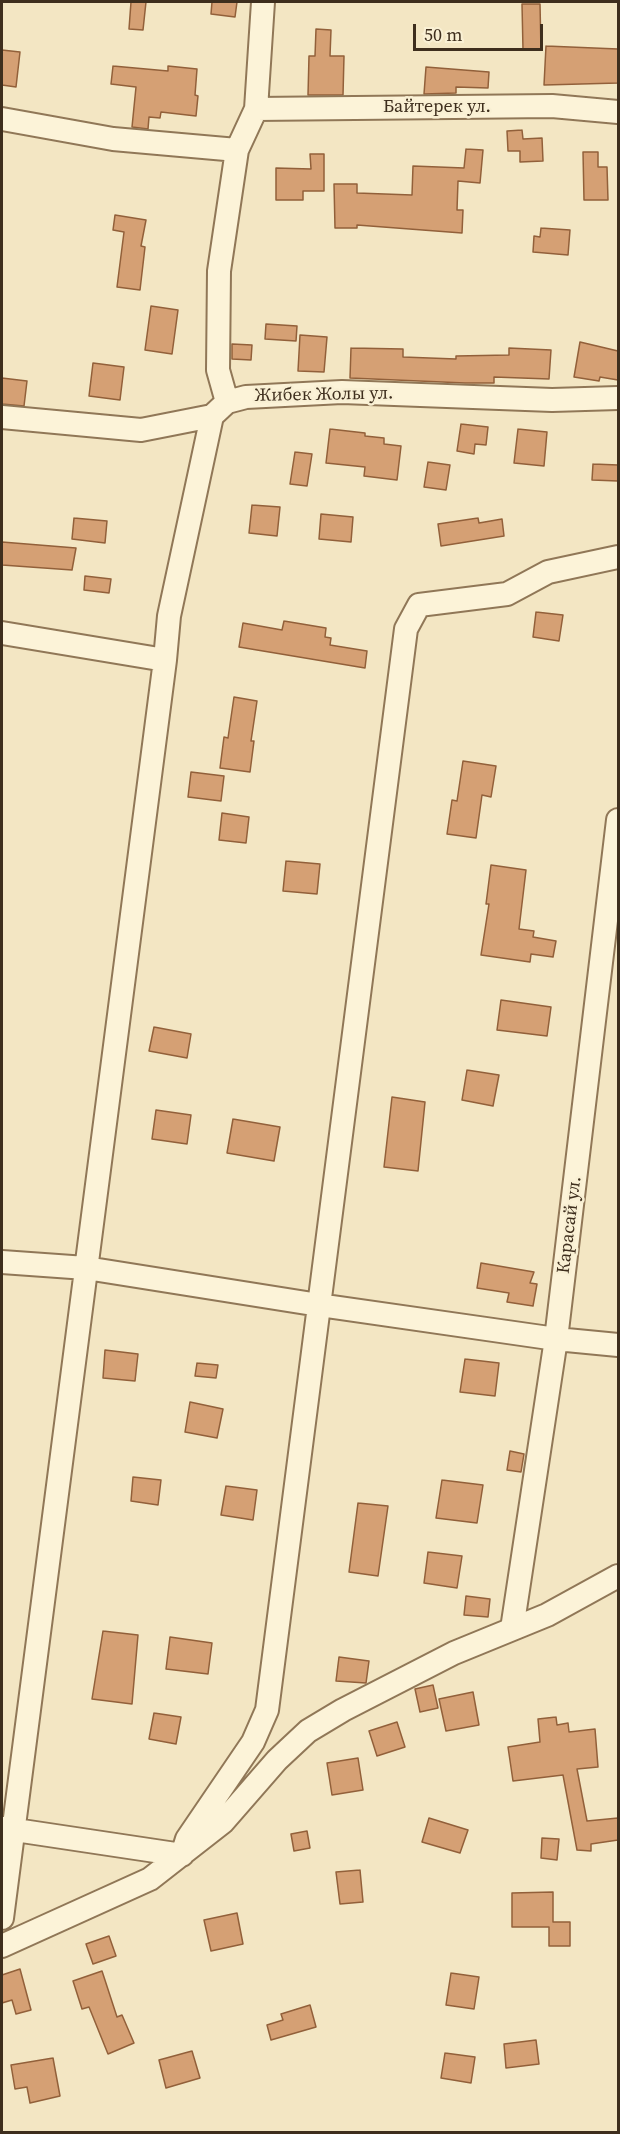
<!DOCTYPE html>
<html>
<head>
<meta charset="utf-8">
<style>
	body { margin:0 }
	#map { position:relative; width:620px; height:2134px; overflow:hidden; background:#f3e6c3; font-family:"Source Serif 4",serif }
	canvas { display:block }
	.frame { position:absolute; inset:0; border:3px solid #3e2e1d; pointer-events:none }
	.scale { position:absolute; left:413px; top:24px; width:130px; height:27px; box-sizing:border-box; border:3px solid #3e2e1d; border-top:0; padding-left:8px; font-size:18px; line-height:21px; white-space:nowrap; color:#3e2e1d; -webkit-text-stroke:4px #f9f0d4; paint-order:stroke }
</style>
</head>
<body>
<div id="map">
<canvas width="620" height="2134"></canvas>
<div class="frame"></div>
<div class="scale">50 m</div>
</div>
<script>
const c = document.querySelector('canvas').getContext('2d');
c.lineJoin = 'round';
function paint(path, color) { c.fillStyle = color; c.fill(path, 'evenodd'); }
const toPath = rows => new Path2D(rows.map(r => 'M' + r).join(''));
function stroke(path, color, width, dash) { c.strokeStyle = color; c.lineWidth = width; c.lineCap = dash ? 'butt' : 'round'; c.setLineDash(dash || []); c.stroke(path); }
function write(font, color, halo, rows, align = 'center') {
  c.font = font + ' "Source Serif 4",serif'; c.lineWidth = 5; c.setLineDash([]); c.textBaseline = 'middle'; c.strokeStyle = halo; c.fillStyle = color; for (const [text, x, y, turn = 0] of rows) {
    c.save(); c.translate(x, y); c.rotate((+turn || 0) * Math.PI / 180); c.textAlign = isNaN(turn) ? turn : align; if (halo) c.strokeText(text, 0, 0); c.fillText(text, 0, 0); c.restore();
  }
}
const building = toPath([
	[131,2,146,2,143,30,129,29,131,2],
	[212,2,237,2,235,17,211,14,212,2],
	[522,4,540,4,541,50,523,50,522,4],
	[316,29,331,30,330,56,344,56,343,95,308,95,309,56,315,56,316,29],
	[546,46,618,49,618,83,544,85,546,46],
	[2,50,20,52,16,87,2,85,2,50],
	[113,66,168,71,168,66,197,69,195,95,198,96,196,116,161,112,160,118,149,117,148,129,132,127,136,87,111,84,113,66],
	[426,67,489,72,488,88,456,87,456,93,424,94,426,67],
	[522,130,523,139,542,138,543,161,520,162,520,151,508,151,507,131,522,130],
	[466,149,483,150,480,183,458,181,457,210,463,210,462,233,357,225,357,228,335,228,334,184,357,184,357,193,412,195,413,166,464,168,466,149],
	[583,152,598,152,598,167,607,167,608,200,584,200,583,152],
	[310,154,324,154,324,191,303,191,303,200,276,200,276,168,311,169,310,154],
	[115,215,146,220,141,246,145,247,140,290,117,287,124,232,113,230,115,215],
	[541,228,570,230,568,255,533,252,534,236,540,237,541,228],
	[151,306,178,310,172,354,145,350,151,306],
	[266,324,297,326,296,341,265,339,266,324],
	[300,335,327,337,324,372,298,371,300,335],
	[580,342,618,351,618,380,600,377,599,381,574,377,580,342],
	[232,344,252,345,251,360,232,359,232,344],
	[351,348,403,349,403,357,456,359,456,356,509,355,509,348,551,350,549,379,494,377,494,383,465,383,350,378,351,348],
	[93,363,124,367,120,400,89,396,93,363],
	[2,378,27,381,24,406,2,404,2,378],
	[461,424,488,427,486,445,475,444,474,454,457,451,461,424],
	[330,429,365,433,365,436,384,438,384,444,401,446,397,480,364,476,365,467,326,463,330,429],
	[518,429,547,432,544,466,514,463,518,429],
	[295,452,312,454,307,486,290,484,295,452],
	[428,462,450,465,446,490,424,487,428,462],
	[593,464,618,465,618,481,592,480,593,464],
	[252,505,280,507,277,536,249,533,252,505],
	[321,514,353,517,351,542,319,539,321,514],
	[74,518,107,521,105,543,72,539,74,518],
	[478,518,479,523,502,519,504,536,441,546,438,524,478,518],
	[2,542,76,548,72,570,2,565,2,542],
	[85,576,111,579,109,593,84,590,85,576],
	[536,612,563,615,559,641,533,637,536,612],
	[284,621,326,628,325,637,331,638,330,645,367,651,365,668,239,647,243,623,282,630,284,621],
	[234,697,257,701,251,741,254,741,250,772,220,768,224,737,228,738,234,697],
	[463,761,496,766,491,797,482,795,476,838,447,834,452,800,457,801,463,761],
	[191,772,224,776,221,801,188,797,191,772],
	[222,813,249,817,246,843,219,840,222,813],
	[286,861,320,864,317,894,283,891,286,861],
	[491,865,526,870,519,929,534,931,533,937,556,941,553,957,531,954,530,962,481,955,489,904,486,904,491,865],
	[501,1000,551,1007,547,1036,497,1030,501,1000],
	[154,1027,191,1034,187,1058,149,1051,154,1027],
	[467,1070,499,1075,493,1106,462,1100,467,1070],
	[392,1097,425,1102,418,1171,384,1167,392,1097],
	[156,1110,191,1115,187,1144,152,1139,156,1110],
	[233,1119,280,1127,274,1161,227,1153,233,1119],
	[481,1263,534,1272,530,1283,537,1284,533,1306,507,1302,509,1293,477,1288,481,1263],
	[105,1350,138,1354,135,1381,103,1378,105,1350],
	[465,1359,499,1363,495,1396,460,1392,465,1359],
	[197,1363,218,1365,216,1378,195,1376,197,1363],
	[190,1402,223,1409,217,1438,185,1432,190,1402],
	[510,1451,524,1454,521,1472,507,1470,510,1451],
	[133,1477,161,1480,158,1505,131,1501,133,1477],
	[442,1480,483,1485,477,1523,436,1518,442,1480],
	[226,1486,257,1490,253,1520,221,1515,226,1486],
	[358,1503,388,1506,378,1576,349,1572,358,1503],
	[428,1552,462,1556,457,1588,424,1583,428,1552],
	[466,1596,490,1599,488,1617,464,1615,466,1596],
	[103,1631,138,1635,132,1704,92,1699,103,1631],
	[170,1637,212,1643,208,1674,166,1669,170,1637],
	[339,1657,369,1661,366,1683,336,1681,339,1657],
	[433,1685,438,1708,420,1712,415,1689,433,1685],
	[473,1692,479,1725,446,1731,439,1699,473,1692],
	[154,1713,181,1717,176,1744,149,1739,154,1713],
	[556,1717,557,1725,568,1723,569,1732,595,1729,598,1767,577,1769,587,1821,618,1818,618,1840,591,1844,591,1851,577,1850,563,1775,513,1781,508,1747,540,1742,538,1719,556,1717],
	[397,1722,405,1747,377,1756,369,1731,397,1722],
	[358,1758,363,1790,332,1795,327,1763,358,1758],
	[429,1818,468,1830,460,1853,422,1842,429,1818],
	[307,1831,310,1848,294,1851,291,1834,307,1831],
	[542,1838,559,1839,557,1860,541,1858,542,1838],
	[360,1870,363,1902,340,1904,336,1872,360,1870],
	[553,1892,553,1922,570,1922,570,1946,549,1946,549,1927,512,1927,512,1893,553,1892],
	[237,1913,243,1944,211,1951,204,1920,237,1913],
	[109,1936,116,1956,93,1964,86,1944,109,1936],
	[20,1969,31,2010,16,2014,12,2000,2,2003,2,1975,20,1969],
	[102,1971,117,2017,122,2015,134,2043,108,2054,89,2007,82,2009,73,1981,102,1971],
	[451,1973,479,1977,474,2009,446,2005,451,1973],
	[310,2005,316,2027,271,2040,267,2025,283,2020,281,2014,310,2005],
	[536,2040,539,2064,506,2068,504,2044,536,2040],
	[192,2051,200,2078,166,2088,159,2060,192,2051],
	[445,2053,475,2057,471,2083,441,2078,445,2053],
	[53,2058,60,2096,30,2103,27,2087,15,2089,11,2065,53,2058]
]);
paint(building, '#d5a074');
stroke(building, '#92603a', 1.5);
const minor = toPath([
	[256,109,552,106,618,112],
	[2,119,113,139,237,150],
	[227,402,218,370,219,271,237,150,256,109,263,2],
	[2,417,141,430,212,416,227,402,246,397,342,392,552,400,618,398],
	[2,633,165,660],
	[2,1262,86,1268,319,1305,556,1339,618,1345],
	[512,1629,556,1339,618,820],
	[2,1828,182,1855,187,1839,253,1742,267,1710,406,629,419,605,507,594,548,572,618,557],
	[2,1918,165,660,169,616,212,416],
	[2,1946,150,1879,223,1822,277,1760,308,1731,343,1710,454,1653,547,1615,618,1576]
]);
stroke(minor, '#907757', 26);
stroke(minor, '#fcf3d8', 22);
write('18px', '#3e2e1d', '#f9f0d4', [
	["Байтерек ул.",437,107],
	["Жибек Жолы ул.",324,395,-1],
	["Карасай ул.",570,1225,-83]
]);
</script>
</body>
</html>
